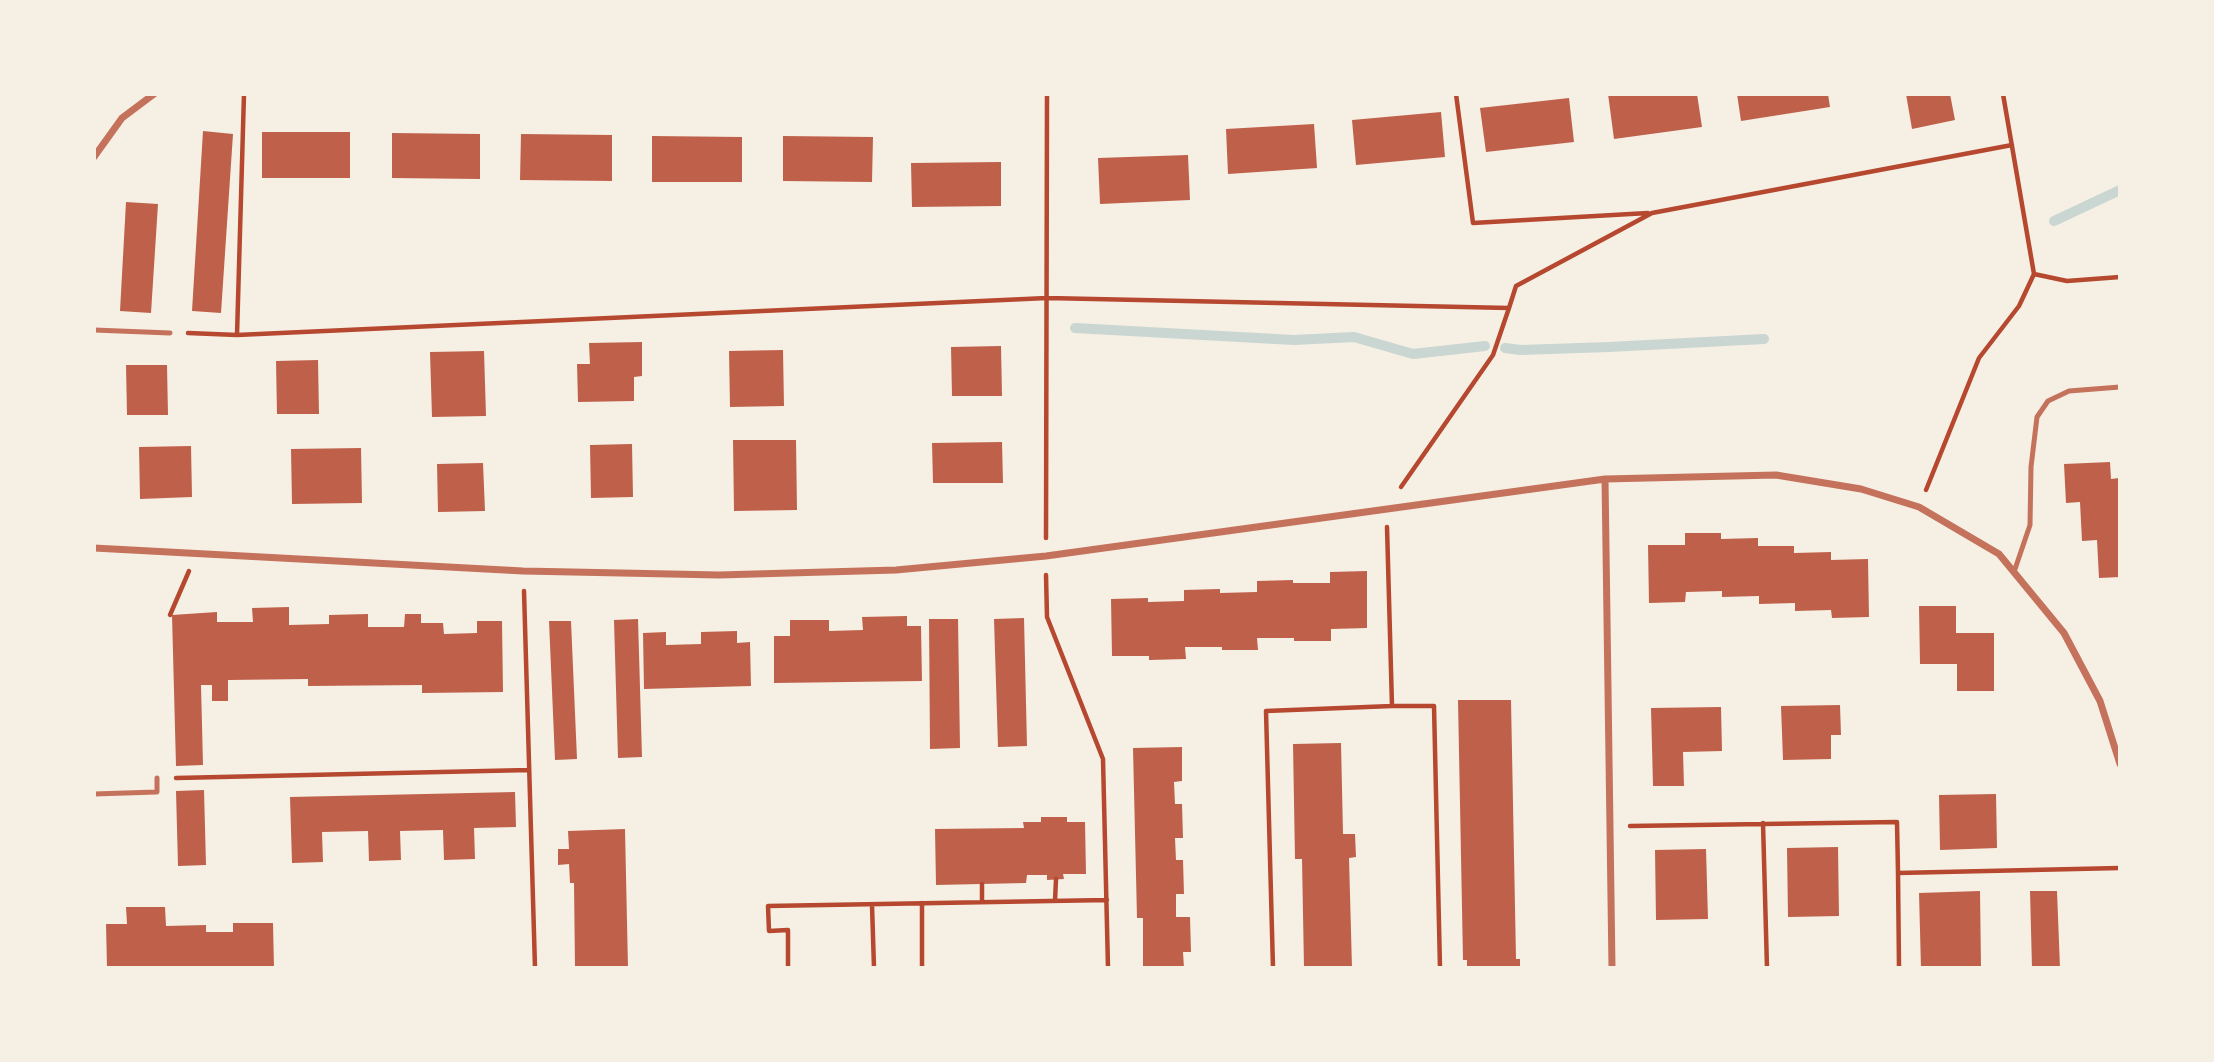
<!DOCTYPE html>
<html>
<head>
<meta charset="utf-8">
<style>
	body { margin:0 }
	#map { position:relative; width:2214px; height:1062px; overflow:hidden; background:#f6efe4; font-family:"Titillium Web",sans-serif }
	canvas { display:block }
	.frame { position:absolute; inset:0; border:96px solid #f6efe4; pointer-events:none }
</style>
</head>
<body>
<div id="map">
<canvas width="2214" height="1062"></canvas>
<div class="frame"></div>
</div>
<script>
const c = document.querySelector('canvas').getContext('2d');
c.lineJoin = 'round';
const toPath = rows => new Path2D(rows.map(r => 'M' + r).join(''));
function stroke(path, color, width, dash) { c.strokeStyle = color; c.lineWidth = width; c.lineCap = dash ? 'butt' : 'round'; c.setLineDash(dash || []); c.stroke(path); }
function paint(path, color) { c.fillStyle = color; c.fill(path, 'evenodd'); }
stroke(toPath([
	[2054,221,2120,190],
	[1075,328,1294,340,1354,337,1413,354,1485,346],
	[1505,348,1521,350,1609,347,1764,339]
]), '#c9d6d2', 10);
paint(toPath([
	[1608,94,1697,94,1702,127,1614,139],
	[1737,94,1828,94,1830,107,1741,121],
	[1906,94,1950,94,1955,120,1912,129],
	[1569,98,1574,142,1486,152,1480,108],
	[1441,112,1445,157,1356,165,1352,120],
	[1314,124,1317,168,1228,174,1226,129],
	[203,131,233,134,221,313,192,311],
	[262,132,350,132,350,178,262,178],
	[392,133,480,134,480,179,392,178],
	[521,134,612,135,612,181,520,180],
	[652,136,742,137,742,182,652,182],
	[783,136,873,137,872,182,783,181],
	[1188,155,1190,200,1100,204,1098,158],
	[1001,162,1001,206,912,207,911,163],
	[126,202,158,204,151,313,120,311],
	[642,342,642,376,634,377,634,401,578,402,577,364,590,364,589,343],
	[1001,346,1002,396,952,396,951,347],
	[783,350,784,406,730,407,729,351],
	[484,351,486,416,432,417,430,352],
	[318,360,319,414,277,414,276,361],
	[126,365,167,365,168,415,127,415],
	[733,440,796,440,797,510,734,511],
	[1002,442,1003,483,933,483,932,443],
	[632,444,633,497,591,498,590,445],
	[191,446,192,497,140,499,139,447],
	[361,448,362,503,292,504,291,449],
	[2110,462,2111,479,2119,478,2120,577,2099,578,2097,540,2082,541,2080,502,2066,503,2064,464],
	[483,463,485,511,438,512,437,464],
	[1685,533,1721,533,1721,539,1758,538,1758,546,1794,546,1794,553,1831,552,1831,560,1868,559,1869,617,1832,618,1831,610,1795,611,1795,603,1759,604,1759,596,1722,597,1722,591,1686,592,1685,602,1649,603,1648,545,1685,545],
	[1367,571,1367,628,1331,629,1331,641,1294,641,1294,638,1257,638,1258,650,1222,650,1222,647,1185,647,1186,659,1149,660,1149,656,1112,656,1111,599,1148,598,1148,602,1184,601,1184,590,1220,589,1220,593,1257,592,1257,581,1293,580,1293,583,1330,583,1330,572],
	[1919,606,1956,606,1956,633,1994,633,1994,691,1957,691,1957,664,1920,664],
	[289,607,289,625,329,624,329,615,368,614,368,627,404,627,405,614,421,614,421,623,443,623,444,634,477,633,477,621,502,621,503,692,422,693,422,685,308,686,308,679,228,680,228,701,212,701,212,685,201,685,203,765,176,766,172,615,217,612,217,622,253,622,252,608],
	[907,616,907,626,921,626,922,681,774,683,774,636,790,636,790,620,829,620,829,631,863,630,862,617],
	[1024,618,1027,746,998,747,994,619],
	[638,619,642,757,618,758,614,620],
	[929,619,958,619,960,748,930,749],
	[549,621,571,621,577,759,555,760],
	[737,631,737,643,750,642,751,686,644,689,643,633,666,632,666,645,701,644,701,632],
	[1458,700,1511,700,1516,959,1520,959,1520,968,1467,968,1467,960,1463,960],
	[1840,705,1841,735,1831,735,1831,759,1783,760,1781,706],
	[1721,707,1722,751,1683,752,1684,786,1653,786,1651,708],
	[1341,743,1343,834,1355,834,1356,857,1349,858,1352,968,1304,968,1302,859,1295,859,1293,744],
	[1182,747,1182,781,1174,782,1175,804,1182,804,1183,838,1175,838,1176,860,1183,860,1184,894,1176,894,1176,917,1190,917,1191,952,1183,952,1184,968,1143,968,1143,918,1137,918,1133,748],
	[204,790,206,865,178,866,176,791],
	[515,792,516,827,474,828,475,859,444,860,443,830,400,831,401,860,369,861,368,831,322,832,323,862,292,863,290,797],
	[1996,794,1997,848,1940,850,1939,795],
	[1041,817,1067,817,1067,822,1085,822,1086,874,1063,874,1064,879,1047,880,1047,875,1027,875,1026,883,936,885,935,829,1024,828,1023,822,1041,822],
	[625,829,628,968,575,968,574,883,570,883,569,864,558,865,558,849,569,849,568,831],
	[1838,847,1839,916,1788,917,1787,848],
	[1706,849,1708,919,1656,920,1655,850],
	[1980,891,1981,968,1921,968,1919,893],
	[2030,891,2057,891,2060,968,2032,968],
	[126,907,165,907,166,926,206,925,206,932,233,932,233,923,273,923,274,968,107,968,106,924,127,924]
]), '#bf614a');
stroke(toPath([
	[244,94,237,335,1047,298,1509,308,1516,286,1652,213,2012,145],
	[1456,94,1473,223,1648,213],
	[2034,274,2067,281,2120,277],
	[188,333,237,335],
	[1401,487,1493,355,1509,308],
	[1926,490,1979,358,2019,306,2034,274,2003,94],
	[1046,538,1047,94],
	[1046,575,1047,617,1103,759,1108,968],
	[524,591,535,968],
	[170,615,189,571],
	[1392,706,1434,706,1440,968],
	[176,778,529,770],
	[1763,823,1767,968],
	[1630,826,1897,822,1898,873],
	[1055,901,1056,879],
	[982,902,982,884],
	[872,905,874,968],
	[788,968,788,930,769,931,768,906,1107,900],
	[922,968,922,903],
	[1273,968,1266,711,1392,706,1387,527],
	[1899,968,1898,873,2120,868]
]), '#b5482f', 4.5);
stroke(toPath([
	[94,330,170,333],
	[2014,572,2030,525,2031,467,2037,417,2048,401,2069,391,2120,387],
	[94,794,157,792,157,778]
]), '#c5725c', 5);
stroke(toPath([
	[94,157,122,118,154,94],
	[1605,479,1612,968],
	[94,548,523,571,719,575,896,570,1046,556,1605,479,1776,475,1861,489,1919,507,1999,554,2064,633,2100,701,2120,764]
]), '#c5725c', 7);
</script>
</body>
</html>
